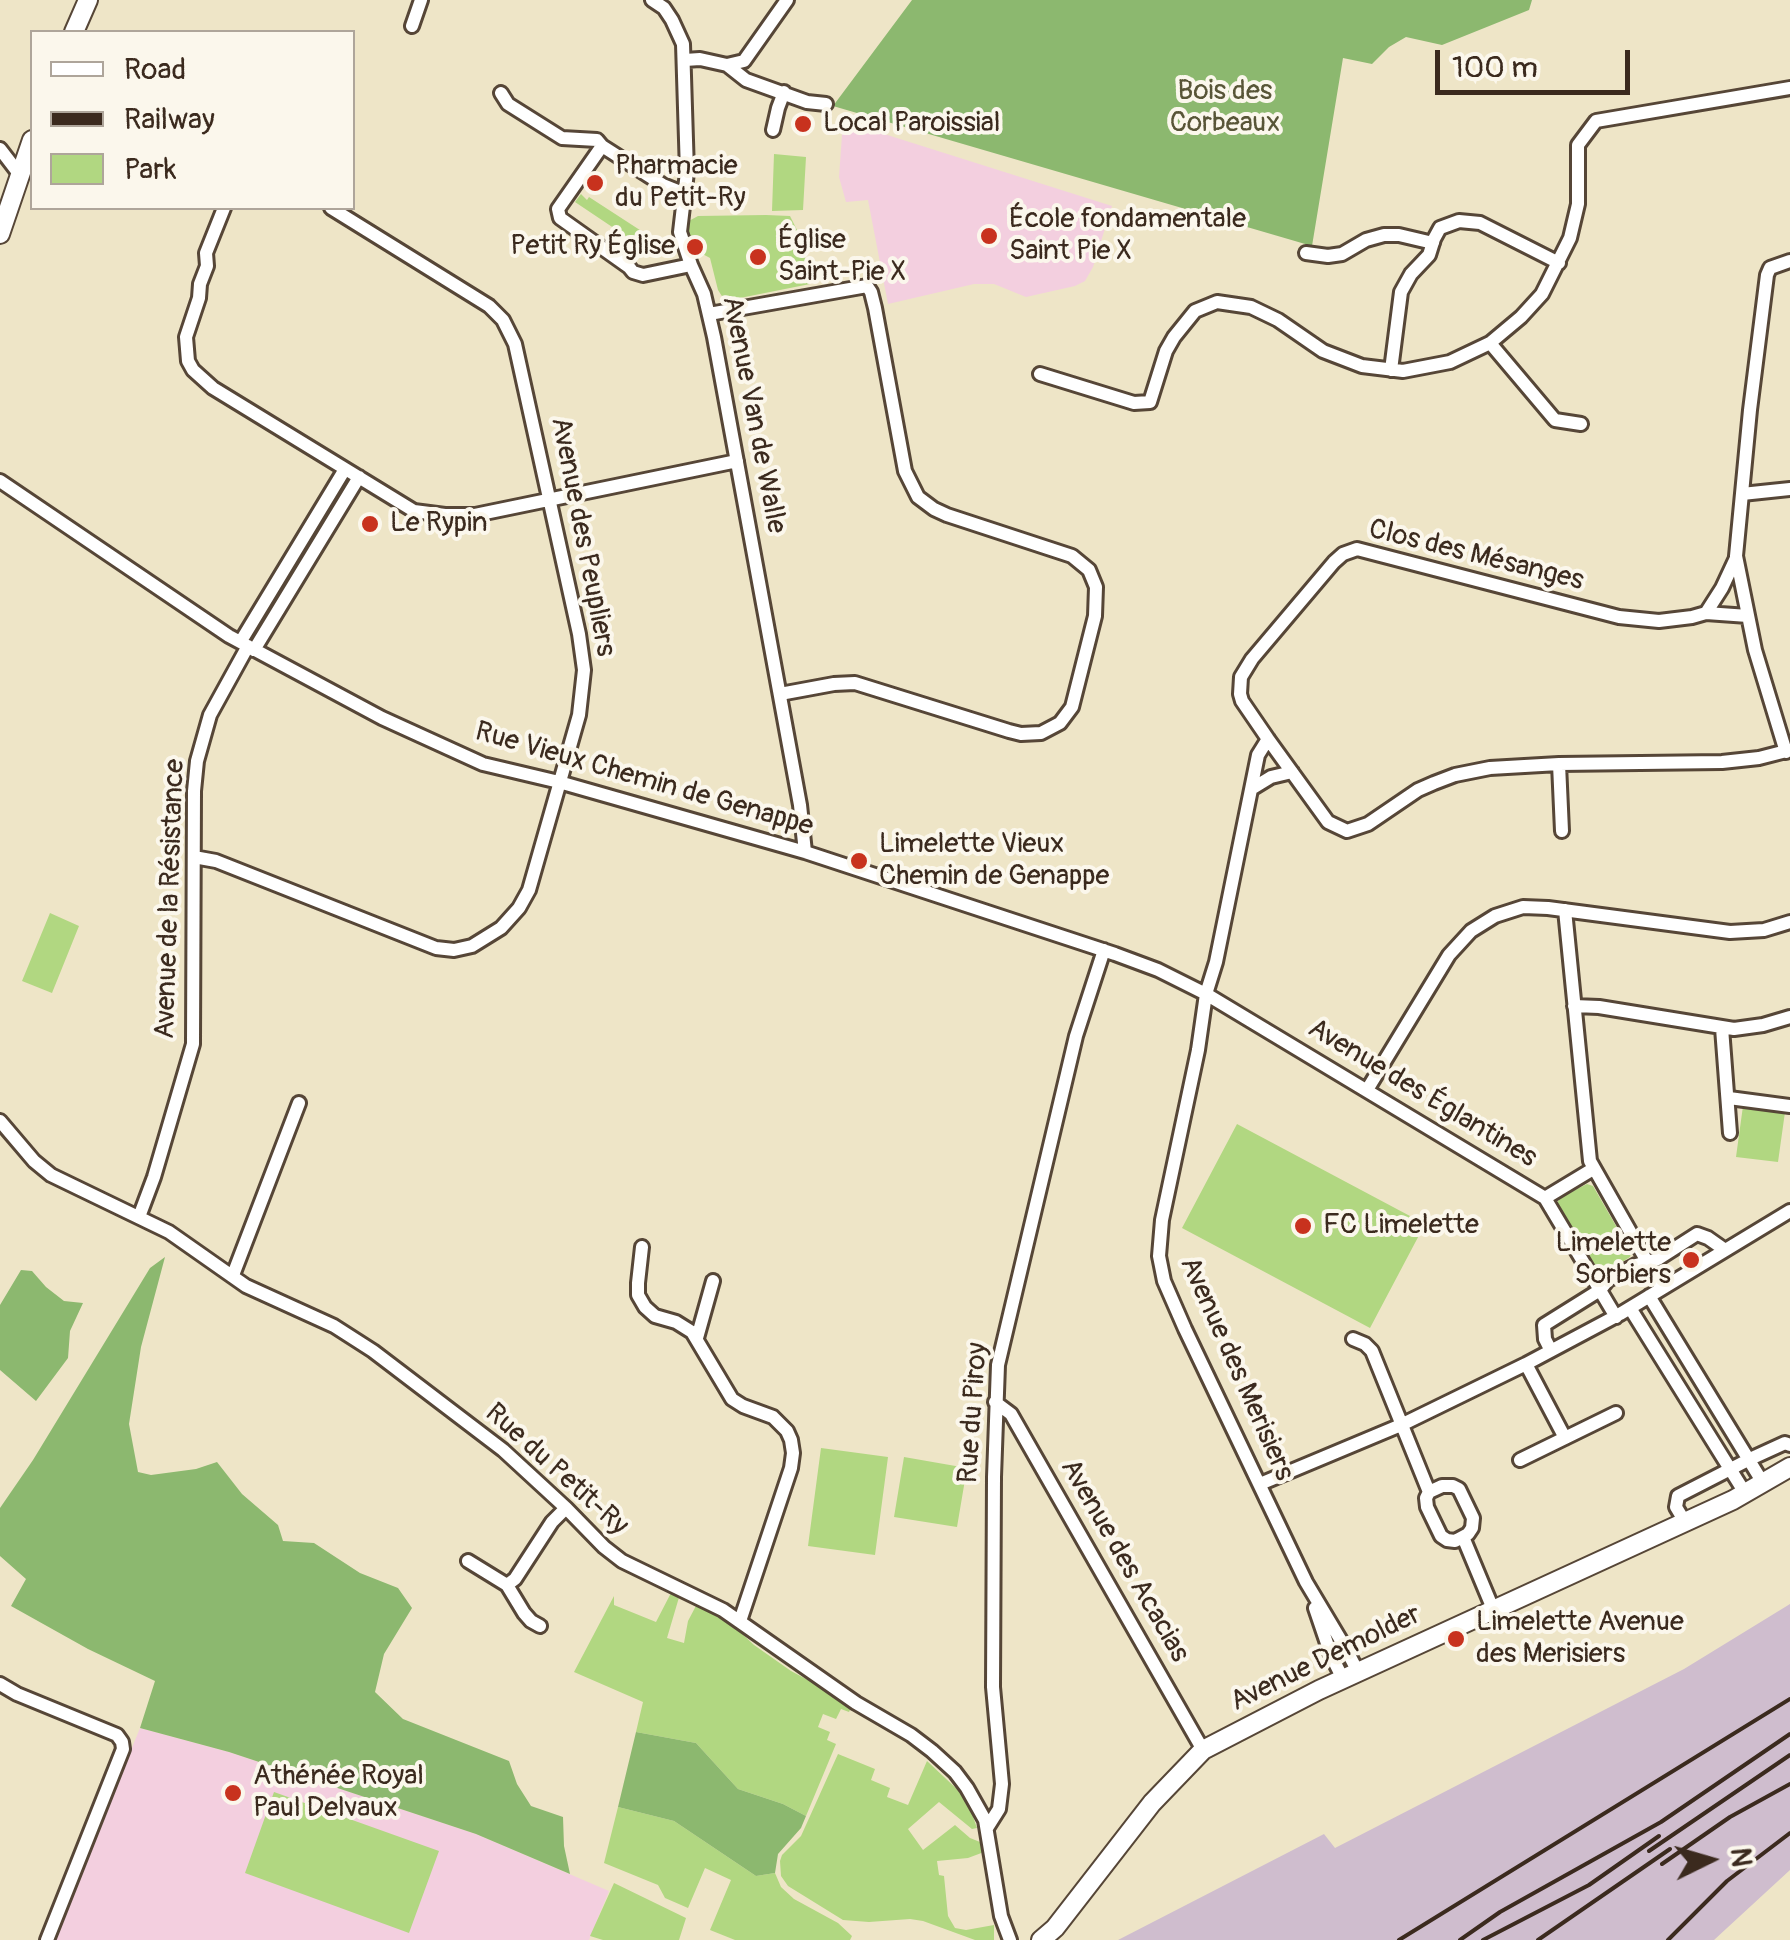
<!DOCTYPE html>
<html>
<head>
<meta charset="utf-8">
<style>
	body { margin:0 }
	#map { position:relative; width:1790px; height:1940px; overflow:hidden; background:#eee5c7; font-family:Pangolin,sans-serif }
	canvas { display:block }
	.legend { position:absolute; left:30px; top:30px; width:325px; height:180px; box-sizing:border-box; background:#fbf7ec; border:2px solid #aea59a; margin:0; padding:12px 18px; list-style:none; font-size:30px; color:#3b2a1e }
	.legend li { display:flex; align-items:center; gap:20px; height:50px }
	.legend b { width:50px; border:2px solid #aea59a }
	.north { position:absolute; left:1660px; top:1810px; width:100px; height:100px; -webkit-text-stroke:8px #fbf7ec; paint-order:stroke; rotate:85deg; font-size:28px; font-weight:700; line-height:40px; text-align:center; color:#3b2a1e }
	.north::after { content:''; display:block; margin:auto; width:35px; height:45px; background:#3b2a1e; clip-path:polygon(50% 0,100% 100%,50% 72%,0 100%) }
	.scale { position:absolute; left:1435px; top:50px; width:195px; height:45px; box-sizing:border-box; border:5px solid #3b2a1e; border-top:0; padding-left:12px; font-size:30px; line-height:35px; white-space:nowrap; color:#3b2a1e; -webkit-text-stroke:8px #fbf7ec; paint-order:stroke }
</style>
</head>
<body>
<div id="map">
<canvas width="1790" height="1940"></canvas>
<ul class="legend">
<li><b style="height:12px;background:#fff"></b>Road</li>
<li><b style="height:12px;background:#3b2a1e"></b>Railway</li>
<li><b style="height:28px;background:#b1d781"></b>Park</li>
</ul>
<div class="north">N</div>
<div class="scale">100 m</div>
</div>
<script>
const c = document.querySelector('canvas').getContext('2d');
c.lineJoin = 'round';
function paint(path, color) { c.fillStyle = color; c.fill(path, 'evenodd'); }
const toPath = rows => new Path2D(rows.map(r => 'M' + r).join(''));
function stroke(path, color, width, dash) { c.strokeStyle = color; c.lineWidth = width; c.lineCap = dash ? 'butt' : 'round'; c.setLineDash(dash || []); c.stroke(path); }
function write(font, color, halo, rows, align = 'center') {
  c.font = font + ' Pangolin,sans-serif'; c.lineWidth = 8; c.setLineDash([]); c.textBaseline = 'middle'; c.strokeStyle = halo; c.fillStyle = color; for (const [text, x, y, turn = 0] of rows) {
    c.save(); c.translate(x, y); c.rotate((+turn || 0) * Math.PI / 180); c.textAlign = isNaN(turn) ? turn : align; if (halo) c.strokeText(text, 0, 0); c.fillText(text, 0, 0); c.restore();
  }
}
paint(toPath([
	[843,121,1112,206,1093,267,1085,281,1075,286,1026,297,994,284,974,284,888,304,868,200,846,202,839,177],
	[140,1728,229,1752,476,1834,609,1891,589,1940,54,1940]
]), '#f3cfdf');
paint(toPath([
	[1790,1604,1790,1870,1714,1940,1118,1940,1324,1834,1335,1848,1684,1669]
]), '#cfbdce');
paint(toPath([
	[774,154,806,157,803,210,772,211],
	[581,194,587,200,589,197,646,234,645,237,649,241,645,249,575,202],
	[766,215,790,216,802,240,810,284,725,301,718,290,710,258,693,249,688,236,687,222,698,216],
	[50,913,79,926,52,993,22,981],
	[1743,1106,1785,1112,1778,1162,1736,1157],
	[1237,1124,1425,1224,1370,1328,1182,1228],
	[1587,1184,1593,1186,1631,1252,1630,1257,1601,1275,1596,1273,1556,1204,1561,1197],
	[821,1448,888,1457,875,1555,808,1546],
	[904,1457,967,1468,957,1527,894,1517],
	[672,1591,680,1594,667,1638,684,1643,688,1621,698,1602,722,1615,754,1645,791,1671,853,1704,849,1712,841,1709,836,1719,823,1714,818,1727,830,1732,827,1740,836,1744,806,1816,783,1804,738,1789,696,1743,636,1732,643,1702,574,1672,614,1596,614,1605,656,1622],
	[838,1754,875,1769,871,1780,890,1788,887,1797,908,1805,927,1761,960,1792,971,1811,977,1828,972,1829,939,1802,908,1829,923,1850,955,1825,970,1838,980,1842,984,1852,968,1858,937,1861,939,1875,944,1876,948,1916,955,1928,966,1930,994,1925,994,1940,975,1940,923,1921,910,1919,869,1922,843,1920,788,1886,781,1876,780,1861,782,1855,801,1836],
	[274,1792,439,1851,409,1933,245,1873],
	[618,1807,674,1821,756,1876,775,1873,781,1887,794,1899,838,1923,852,1936,850,1940,735,1940,710,1930,731,1880,705,1868,688,1908,665,1898,658,1885,604,1863],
	[614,1883,686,1918,679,1940,603,1940,590,1936]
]), '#b1d781');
paint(toPath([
	[912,0,1532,0,1529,10,1442,45,1406,37,1389,47,1372,64,1343,58,1312,246,833,106],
	[165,1257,141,1347,129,1424,138,1472,151,1475,196,1469,217,1462,242,1494,278,1525,283,1541,314,1543,360,1573,398,1588,412,1608,384,1654,375,1692,403,1719,509,1761,517,1784,531,1806,563,1817,564,1846,570,1874,476,1834,229,1752,140,1728,155,1681,88,1649,11,1606,26,1579,0,1556,0,1508,33,1460,150,1268],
	[21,1270,32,1271,46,1287,64,1301,83,1303,70,1331,68,1358,36,1401,0,1370,0,1305],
	[636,1732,696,1743,738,1789,783,1804,806,1816,801,1828,778,1854,775,1873,756,1876,674,1821,618,1807]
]), '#8cb86f');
const street = toPath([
	[652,0,664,8,672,20,683,44,687,172,680,232,691,265,704,294,714,337,800,805,805,852],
	[412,26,421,0],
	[685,60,700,59,727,65,744,61,787,0],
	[727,65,746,80,807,102,826,104],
	[501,93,508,104,562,138,597,140,602,146,663,185,683,193],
	[773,130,778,108,784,92],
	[602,146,558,209,560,218,629,267,633,272,643,275,691,265],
	[0,149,20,175],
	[224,208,206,253,207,266,200,284,199,298,186,337,188,361,193,370,213,388,414,511,445,515,475,515,737,461],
	[1306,253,1328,256,1342,254,1366,240,1384,235,1399,235,1433,243],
	[709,314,867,286,871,292,875,308,905,471,918,497,934,509,947,515,1072,556,1089,570,1096,587,1095,616,1072,707,1060,723,1041,733,1021,734,1009,731,855,683,834,684,780,694],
	[1490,343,1555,420,1581,424],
	[1391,370,1401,292,1411,274,1429,255,1434,239,1440,228,1459,221,1480,223,1559,263],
	[1040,374,1134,403,1150,402,1166,351,1174,337,1195,311,1217,302,1251,307,1278,320,1323,351,1362,366,1403,371,1450,362,1490,343,1521,317,1542,294,1570,238,1578,204,1578,145,1596,121,1790,88],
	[0,481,229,636,382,718,483,764,559,782,805,852,1115,954,1158,970,1206,994,1545,1198,1616,1317],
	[1742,494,1790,489],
	[1706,613,1722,588,1736,558],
	[1748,616,1706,613,1692,617,1659,621,1619,617,1357,549,1343,554,1334,562,1252,659,1241,677,1240,694,1242,701,1268,739,1328,822,1347,831,1368,824,1418,790,1434,783,1455,775,1490,768,1559,764,1722,762,1759,758,1790,750],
	[241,641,345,469],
	[254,650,359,477],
	[1268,739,1258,755,1216,962,1206,994,1198,1050,1162,1220,1159,1256,1164,1281,1185,1329,1306,1582,1346,1649,1358,1672],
	[1786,752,1755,650,1736,556,1750,410,1767,275,1770,268,1790,261],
	[1559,764,1562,831],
	[1253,788,1271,777,1292,772],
	[194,857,216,861,436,948,454,950,472,946,501,928,519,908,529,890,579,715,584,670,579,634,515,344,503,320,489,306,331,208],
	[1565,910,1590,1161,1662,1288],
	[1574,1006,1599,1007,1734,1029,1763,1025,1790,1017],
	[1722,1028,1730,1133],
	[1367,1090,1449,955,1471,931,1495,916,1523,907,1548,908,1730,932,1764,930,1790,922],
	[1729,1098,1790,1106],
	[0,1121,34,1161,51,1175,169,1232,246,1286,334,1326,373,1351,503,1450,566,1508,604,1547,622,1561,723,1610,856,1703,911,1735,932,1751,955,1772,967,1788,985,1820,1001,1916,1010,1940],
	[1545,1198,1593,1169],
	[139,1217,154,1177,193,1044,194,791,197,761,210,715,248,646],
	[642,1247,638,1283,638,1295,645,1307,655,1316,676,1322,692,1332,732,1399,743,1406,773,1417,787,1431,791,1440,793,1453,791,1468,740,1621],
	[233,1275,299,1103],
	[1649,1296,1763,1483],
	[1630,1308,1745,1493],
	[697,1338,713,1281],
	[1353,1339,1365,1344,1372,1351,1429,1492,1426,1498,1427,1507,1441,1536,1447,1540,1455,1541,1468,1534,1472,1528,1473,1518,1459,1489,1453,1486,1442,1486,1429,1492],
	[1550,1349,1545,1339,1544,1325,1600,1290,1608,1280,1636,1265,1658,1259,1697,1234,1708,1238,1725,1250],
	[1526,1364,1565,1438],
	[995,1402,1011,1414,1203,1750],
	[1520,1460,1616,1413],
	[1260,1484,1401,1425,1526,1364,1620,1314,1790,1211],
	[1685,1522,1676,1507,1678,1496,1750,1459,1785,1443,1790,1445],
	[1463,1537,1493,1609],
	[468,1561,507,1585,524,1613,531,1621,540,1626],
	[507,1585,515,1579,552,1522,566,1508],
	[1315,1608,1331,1655,1343,1679],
	[0,1684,17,1694,117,1735,122,1742,123,1749,47,1940],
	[987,1828,999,1809,1002,1784,993,1687,994,1477,998,1365,1076,1036,1104,950]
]);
const secondary = toPath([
	[74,32,88,0],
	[0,234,32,140],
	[1041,1940,1055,1928,1152,1803,1203,1750,1319,1690,1733,1500,1790,1467]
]);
stroke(street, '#564637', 18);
stroke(secondary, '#564637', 22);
stroke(street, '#fff', 12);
stroke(secondary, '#fff', 18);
stroke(toPath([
	[1649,1851,1790,1755],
	[1662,1864,1730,1817,1790,1784],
	[1399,1940,1790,1699],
	[1460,1940,1500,1912,1661,1822,1790,1734],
	[1483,1940,1589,1885,1659,1836],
	[1538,1940,1670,1849],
	[1668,1940,1727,1881,1790,1833]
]), '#3b2a1e', 4);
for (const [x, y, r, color] of [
	[803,124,10,"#c8321e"],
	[595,183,10,"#c8321e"],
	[989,236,10,"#c8321e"],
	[695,247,10,"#c8321e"],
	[758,257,10,"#c8321e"],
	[370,524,10,"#c8321e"],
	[859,861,10,"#c8321e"],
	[1303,1226,10,"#c8321e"],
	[1691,1260,10,"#c8321e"],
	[1456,1639,10,"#c8321e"],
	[233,1793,10,"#c8321e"]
]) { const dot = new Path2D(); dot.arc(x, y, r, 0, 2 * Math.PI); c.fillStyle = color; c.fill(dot); stroke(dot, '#fbf7ec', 4); }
write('28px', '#585537', '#fbf7ec', [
	["Bois des",1225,92],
	["Corbeaux",1225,124]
]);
write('28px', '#3b2a1e', '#fbf7ec', [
	["Local Paroissial",823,124],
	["Pharmacie",615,167],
	["du Petit-Ry",615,199],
	["École fondamentale",1009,220],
	["Saint Pie X",1009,252],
	["Église",778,241],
	["Saint-Pie X",778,273],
	["Petit Ry Église",675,247,"right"],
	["Le Rypin",390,524],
	["Limelette Vieux",879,845],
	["Chemin de Genappe",879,877],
	["FC Limelette",1323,1226],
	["Limelette",1671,1244,"right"],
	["Sorbiers",1671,1276,"right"],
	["Limelette Avenue",1476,1623],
	["des Merisiers",1476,1655],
	["Athénée Royal",253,1777],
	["Paul Delvaux",253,1809]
], 'left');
write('28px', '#3b2a1e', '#fbf7ec', [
	["Avenue Van de Walle",753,415,79],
	["Avenue des Peupliers",582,537,79],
	["Clos des Mésanges",1476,556,14],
	["Rue Vieux Chemin de Genappe",644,780,16],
	["Avenue de la Résistance",171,899,-88],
	["Avenue des Églantines",1422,1094,31],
	["Avenue des Merisiers",1236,1369,66],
	["Rue du Piroy",974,1413,-86],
	["Rue du Petit-Ry",556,1470,42],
	["Avenue des Acacias",1124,1561,60],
	["Avenue Demolder",1326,1659,-26]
]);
</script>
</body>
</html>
